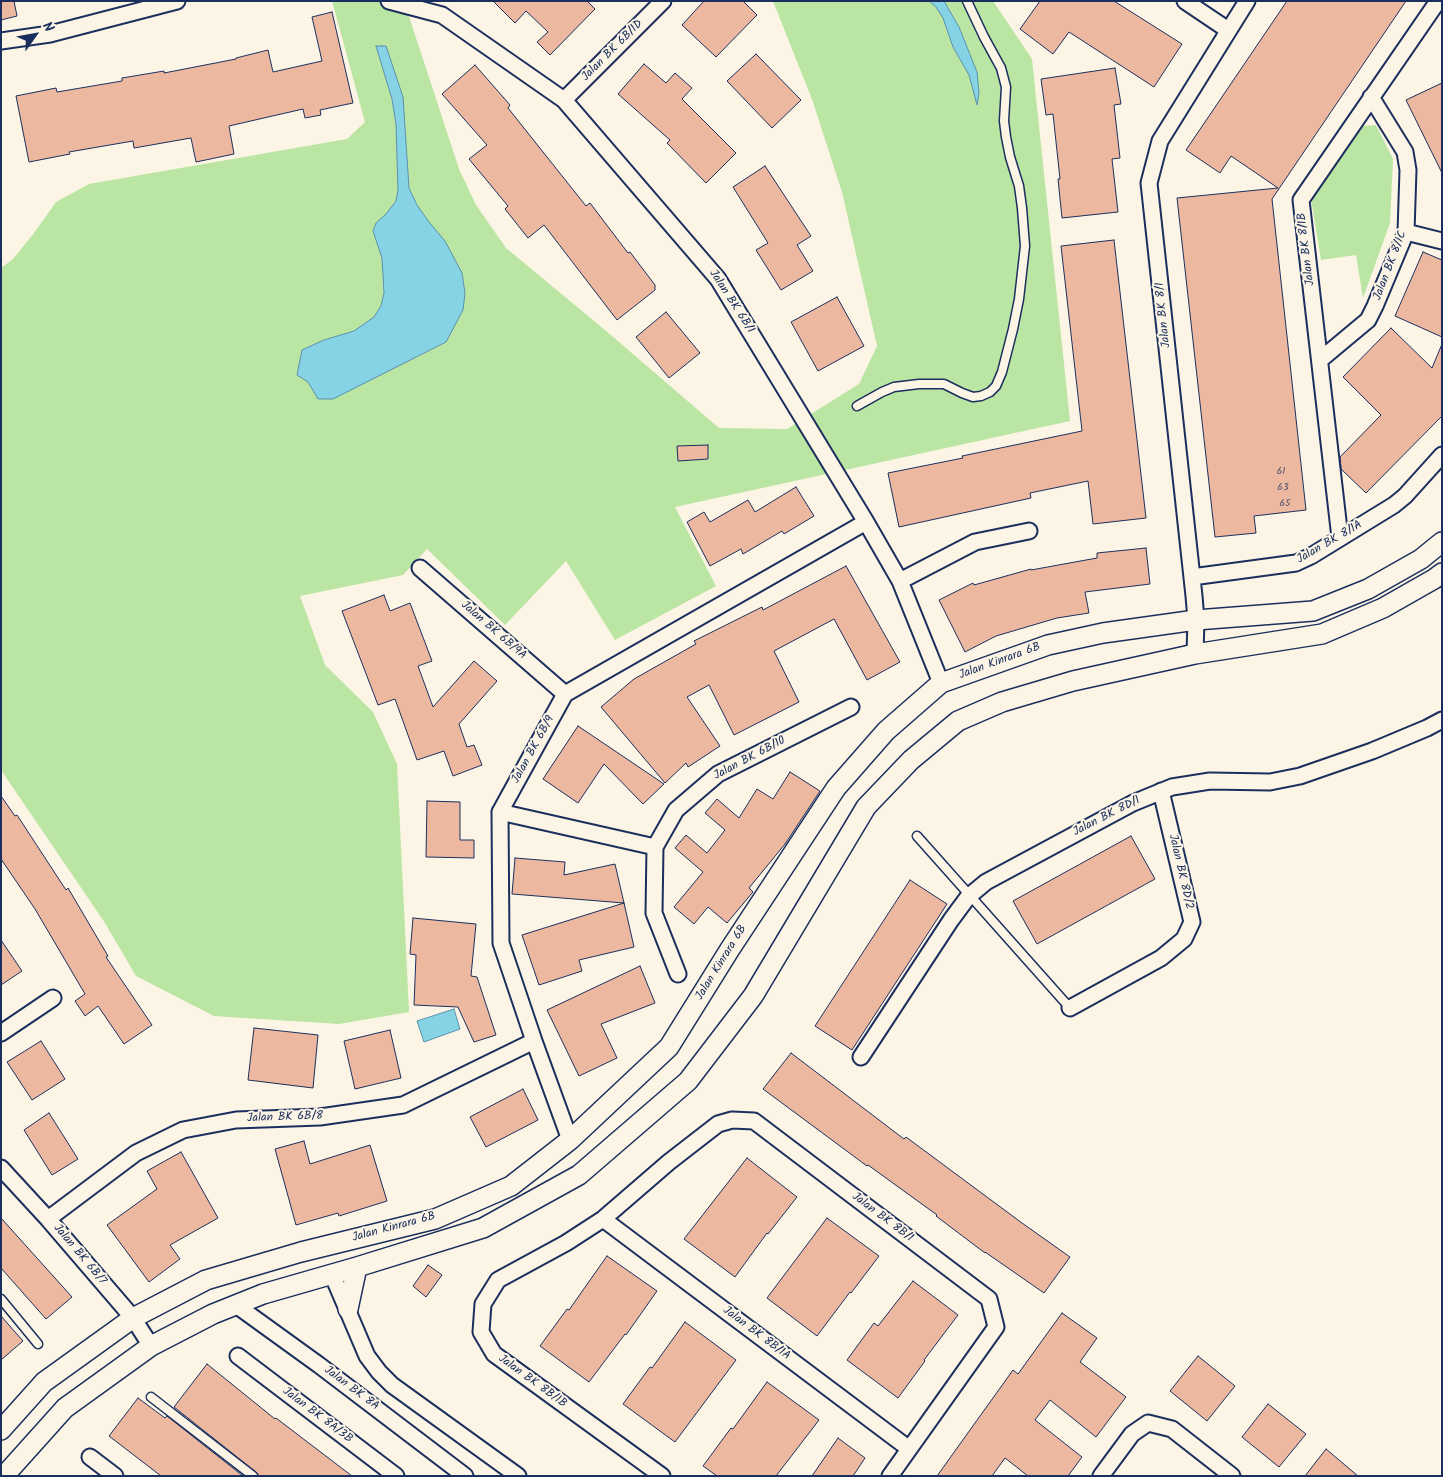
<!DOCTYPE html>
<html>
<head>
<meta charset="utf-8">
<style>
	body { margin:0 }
	#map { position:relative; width:1443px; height:1477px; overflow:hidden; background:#fcf5e5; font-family:Kalam,sans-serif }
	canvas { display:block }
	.frame { position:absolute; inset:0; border:2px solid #1b2f5e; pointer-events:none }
	.north { position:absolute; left:10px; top:10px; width:50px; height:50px; -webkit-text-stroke:4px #fcf5e5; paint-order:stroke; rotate:58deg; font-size:14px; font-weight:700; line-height:20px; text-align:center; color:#1b2f5e }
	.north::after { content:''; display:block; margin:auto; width:18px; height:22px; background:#1b2f5e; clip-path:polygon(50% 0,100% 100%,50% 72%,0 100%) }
</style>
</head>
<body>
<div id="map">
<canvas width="1443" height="1477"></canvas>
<div class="frame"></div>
<div class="north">N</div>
</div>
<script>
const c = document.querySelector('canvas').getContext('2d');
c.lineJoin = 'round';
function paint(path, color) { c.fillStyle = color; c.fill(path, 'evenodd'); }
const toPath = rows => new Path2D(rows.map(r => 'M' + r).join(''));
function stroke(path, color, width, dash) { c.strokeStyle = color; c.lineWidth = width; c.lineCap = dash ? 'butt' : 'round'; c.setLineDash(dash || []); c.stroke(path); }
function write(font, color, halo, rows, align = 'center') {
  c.font = font + ' Kalam,sans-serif'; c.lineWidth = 4; c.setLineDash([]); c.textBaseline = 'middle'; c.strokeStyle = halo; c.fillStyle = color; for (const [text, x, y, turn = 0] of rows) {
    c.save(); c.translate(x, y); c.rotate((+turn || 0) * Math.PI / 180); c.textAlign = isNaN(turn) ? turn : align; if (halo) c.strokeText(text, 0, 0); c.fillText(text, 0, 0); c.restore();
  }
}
paint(toPath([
	[332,1,404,1,459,169,476,205,506,248,605,330,719,428,787,429,859,384,877,346,842,192,813,102,773,1,993,1,1032,59,1070,421,675,507,716,586,615,640,566,561,505,625,427,549,403,575,300,596,325,665,373,712,397,764,409,1012,339,1024,214,1016,136,976,105,923,1,770,1,268,13,259,34,233,56,202,89,184,347,139,365,122],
	[1376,125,1393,159,1390,223,1363,298,1356,255,1321,260,1311,199,1362,126]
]), '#bae5a2');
const water = toPath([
	[929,1,944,1,959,27,977,72,979,93,977,105,969,75,953,47,943,18,936,7,929,1],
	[376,46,386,46,403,97,409,188,417,205,429,222,445,241,462,273,465,293,463,310,446,342,333,399,318,399,308,382,297,375,302,350,324,340,354,331,374,317,381,306,384,293,382,258,373,231,376,223,386,214,396,201,398,190,396,124,392,99,376,46],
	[454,1009,460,1029,424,1042,417,1021,454,1009]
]);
paint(water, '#85d3e4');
stroke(water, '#5b91ae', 1);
const building = toPath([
	[1,1,14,1,17,16,1,20,1,1],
	[493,1,587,1,595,9,550,55,537,42,548,32,526,11,515,23,493,1],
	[704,1,743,1,757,15,716,57,682,25,704,1],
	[1040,1,1114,1,1182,44,1154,87,1069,32,1053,54,1020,29,1040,1],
	[1287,1,1406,1,1272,199,1306,510,1254,516,1256,533,1215,537,1177,198,1278,188,1231,156,1220,173,1186,150,1287,1],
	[332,12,353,103,320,110,321,115,305,118,303,109,229,126,234,154,196,162,191,138,134,148,133,141,69,152,70,154,29,162,16,96,56,88,57,92,122,81,122,78,164,71,164,73,236,59,236,58,268,50,273,72,322,61,312,17,332,12],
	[756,54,801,100,772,128,727,81,756,54],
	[644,64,666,83,675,73,692,88,682,99,736,153,706,183,667,143,670,140,618,94,644,64],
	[475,65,510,105,508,108,586,206,590,203,628,253,630,252,655,285,655,290,617,320,544,225,528,238,505,209,508,206,469,159,487,145,442,94,475,65],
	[1115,68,1121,104,1114,105,1120,158,1112,159,1118,212,1062,218,1058,179,1060,179,1053,114,1046,115,1041,79,1115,68],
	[1442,83,1442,173,1406,100,1442,83],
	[765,166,811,236,797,245,813,271,781,290,756,250,768,243,733,187,765,166],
	[1114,240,1146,518,1093,524,1088,481,1030,493,1031,498,899,527,888,473,963,458,962,456,1082,431,1061,246,1114,240],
	[1423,252,1442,260,1442,337,1395,316,1423,252],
	[837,297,864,346,818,371,791,322,837,297],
	[666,312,700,353,669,378,636,337,666,312],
	[1391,328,1432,368,1442,344,1442,416,1366,493,1341,469,1340,457,1381,415,1343,377,1391,328],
	[708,445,708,459,678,461,677,446,708,445],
	[796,487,814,516,784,534,782,531,743,554,741,549,710,566,687,522,704,512,710,522,748,500,755,512,796,487],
	[1146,548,1150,584,1085,592,1089,613,1057,618,996,636,965,652,939,600,973,583,974,585,1031,569,1031,570,1097,558,1097,553,1146,548],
	[846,566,900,662,867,680,834,619,774,651,799,702,734,735,709,685,687,697,720,746,688,767,686,763,665,783,601,707,634,679,696,644,694,641,762,607,763,610,846,566],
	[384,595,390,611,410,603,432,661,418,666,433,707,474,661,497,681,459,724,467,747,474,745,482,765,453,776,444,751,417,760,395,699,378,705,342,611,384,595],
	[578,726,664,784,643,804,604,764,578,803,543,779,578,726],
	[790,772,820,791,785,844,749,888,753,892,727,923,708,907,694,924,674,907,703,872,675,848,686,835,707,853,725,830,705,813,717,799,739,818,757,789,773,799,790,772],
	[1,796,15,816,17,815,66,890,68,888,108,956,106,957,152,1025,124,1044,98,1006,85,1016,75,1001,85,994,35,909,1,859,1,796],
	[427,801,460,802,460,840,474,840,474,858,426,857,427,801],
	[1131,836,1155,879,1037,944,1013,901,1131,836],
	[515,858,565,862,564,875,615,864,624,903,512,894,515,858],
	[910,880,947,904,852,1050,815,1026,910,880],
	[624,903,634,947,579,960,582,971,539,985,522,935,624,903],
	[413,918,476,924,471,976,477,977,496,1035,474,1042,458,1007,414,1005,416,955,410,954,413,918],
	[1,940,22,971,1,985,1,940],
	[640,966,655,1003,601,1024,617,1058,579,1076,547,1010,640,966],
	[254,1028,318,1035,313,1088,248,1080,254,1028],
	[390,1030,401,1078,355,1089,344,1041,390,1030],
	[41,1041,65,1079,32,1100,7,1062,41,1041],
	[791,1053,904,1139,906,1137,1022,1223,1070,1257,1044,1293,985,1252,985,1253,936,1216,937,1215,868,1165,867,1166,763,1089,791,1053],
	[523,1089,538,1120,486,1147,470,1117,523,1089],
	[49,1113,78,1159,52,1175,24,1130,49,1113],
	[304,1141,310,1164,370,1145,387,1201,339,1216,338,1213,296,1225,275,1149,304,1141],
	[181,1152,218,1218,170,1245,180,1259,149,1282,107,1225,157,1189,147,1171,181,1152],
	[747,1158,797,1197,768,1234,767,1233,735,1277,684,1239,747,1158],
	[1,1218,72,1297,46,1319,1,1268,1,1218],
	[827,1218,879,1256,851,1293,850,1292,817,1336,767,1298,827,1218],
	[607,1256,657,1291,626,1335,625,1334,589,1382,540,1346,567,1309,569,1310,607,1256],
	[428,1265,442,1275,426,1297,413,1286,428,1265],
	[913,1281,958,1315,924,1360,925,1361,898,1398,847,1360,874,1323,878,1326,913,1281],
	[1062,1313,1097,1338,1080,1362,1126,1397,1096,1437,1050,1400,1035,1420,1082,1457,1068,1476,1028,1476,1005,1458,992,1476,937,1476,1013,1370,1018,1374,1062,1313],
	[1,1316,23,1341,1,1360,1,1316],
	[685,1322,736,1360,675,1442,623,1404,650,1367,652,1368,685,1322],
	[1198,1356,1235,1386,1207,1421,1170,1391,1198,1356],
	[207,1364,275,1419,276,1418,352,1476,259,1476,256,1472,174,1407,207,1364],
	[767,1382,819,1420,776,1476,717,1476,703,1466,731,1428,733,1429,767,1382],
	[138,1398,165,1418,167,1416,243,1476,161,1476,109,1436,138,1398],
	[1268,1404,1306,1434,1279,1467,1242,1437,1268,1404],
	[838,1438,865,1458,853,1476,812,1476,838,1438],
	[1326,1449,1358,1476,1305,1476,1326,1449]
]);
paint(building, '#ecb89f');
stroke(building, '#1b2f5e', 1);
const service = toPath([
	[857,406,882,392,894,387,919,384,944,384,962,393,973,397,981,396,990,392,996,386,1002,372,1013,329,1019,299,1025,246,1022,208,1019,186,1010,157,1006,137,1004,121,1006,87,1001,68,984,37,967,1],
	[917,836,1070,1008],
	[1,1299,38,1344],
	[151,1397,253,1476]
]);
const minor = toPath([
	[389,1,442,15,564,100,718,279,866,522,900,581,941,683],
	[1185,1,1228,30],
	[1,41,50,34,177,1],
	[564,100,663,1],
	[1406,232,1442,241],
	[1320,360,1368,320,1375,306,1406,232,1408,170,1405,152,1371,97],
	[1340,538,1301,200,1438,1],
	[420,568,565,694],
	[1192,577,1296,563,1311,556,1394,505,1405,496,1442,455],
	[900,581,975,542,1029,531],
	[1195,654,1196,620,1194,596,1149,183,1160,141,1247,1],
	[500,812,655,847],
	[678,974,654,913,655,847,676,810,718,774,851,707],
	[1070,1008,1161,958,1184,939,1192,922,1161,791],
	[1,1033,53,998],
	[861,1057,951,920,968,897,986,882,1133,803,1172,787,1210,781,1270,782,1300,776,1372,751,1427,728,1442,720],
	[570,1140,534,1041,501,943,500,812,565,694,866,522],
	[1,1168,48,1219,133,1318,151,1346],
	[48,1219,136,1153,183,1130,236,1120,320,1117,403,1105,534,1041],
	[603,1219,908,1448],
	[332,1274,367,1356,379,1372,392,1385,518,1476],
	[236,1305,319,1365,465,1476],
	[238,1356,396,1476],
	[90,1457,115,1476],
	[662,1476,494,1354,481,1332,483,1304,498,1280,566,1243,603,1219,669,1162,718,1124,732,1120,754,1121,989,1299,996,1327,890,1476],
	[1101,1476,1132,1434,1148,1423,1172,1429,1232,1476]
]);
const tertiary = toPath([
	[348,1309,357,1267],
	[1,1430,44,1382,133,1318,206,1280,301,1252,435,1219,511,1186,570,1140,669,1047,730,949,836,788,886,731,941,683,1048,645,1103,633,1196,620,1313,611,1368,589,1421,559,1442,542],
	[4,1476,65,1408,151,1346,213,1314,263,1294,357,1267,483,1228,579,1175,688,1081,753,996,866,807,911,760,958,721,1002,702,1073,681,1195,654,1322,634,1383,608,1434,579,1442,573]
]);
stroke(service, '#1b2f5e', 11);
stroke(minor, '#1b2f5e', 19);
stroke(tertiary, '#1b2f5e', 22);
stroke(service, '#fcf5e5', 8);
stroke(minor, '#fcf5e5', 15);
stroke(tertiary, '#fcf5e5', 19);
write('10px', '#4f516e', null, [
	["61",1281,472],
	["63",1283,488],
	["65",1285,504]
]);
write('12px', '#1b2f5e', '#fcf5e5', [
	["Jalan BK 6B/1D",613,51,-45],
	["Jalan BK 8/1B",1307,249,-97],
	["Jalan BK 8/1C",1391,266,-69],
	["Jalan BK 6B/1",731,302,57],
	["Jalan BK 8/1",1164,315,-96],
	["Jalan BK 8/1A",1330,543,-30],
	["Jalan BK 6B/9A",493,631,41],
	["Jalan Kinrara 6B",1000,662,-20],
	["Jalan BK 6B/9",534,750,-61],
	["Jalan BK 6B/10",750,759,-28],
	["Jalan BK 8D/1",1107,817,-27],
	["Jalan BK 8D/2",1180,872,77],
	["Jalan Kinrara 6B",722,963,-58],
	["Jalan BK 6B/8",285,1118,-2],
	["Jalan BK 8B/1",882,1218,37],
	["Jalan Kinrara 6B",394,1228,-15],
	["Jalan BK 6B/7",79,1255,50],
	["Jalan BK 8B/1A",756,1334,37],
	["Jalan BK 8B/1B",532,1382,36],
	["Jalan BK 8A",351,1389,37],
	["Jalan BK 8A/3B",317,1416,37]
]);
</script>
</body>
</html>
